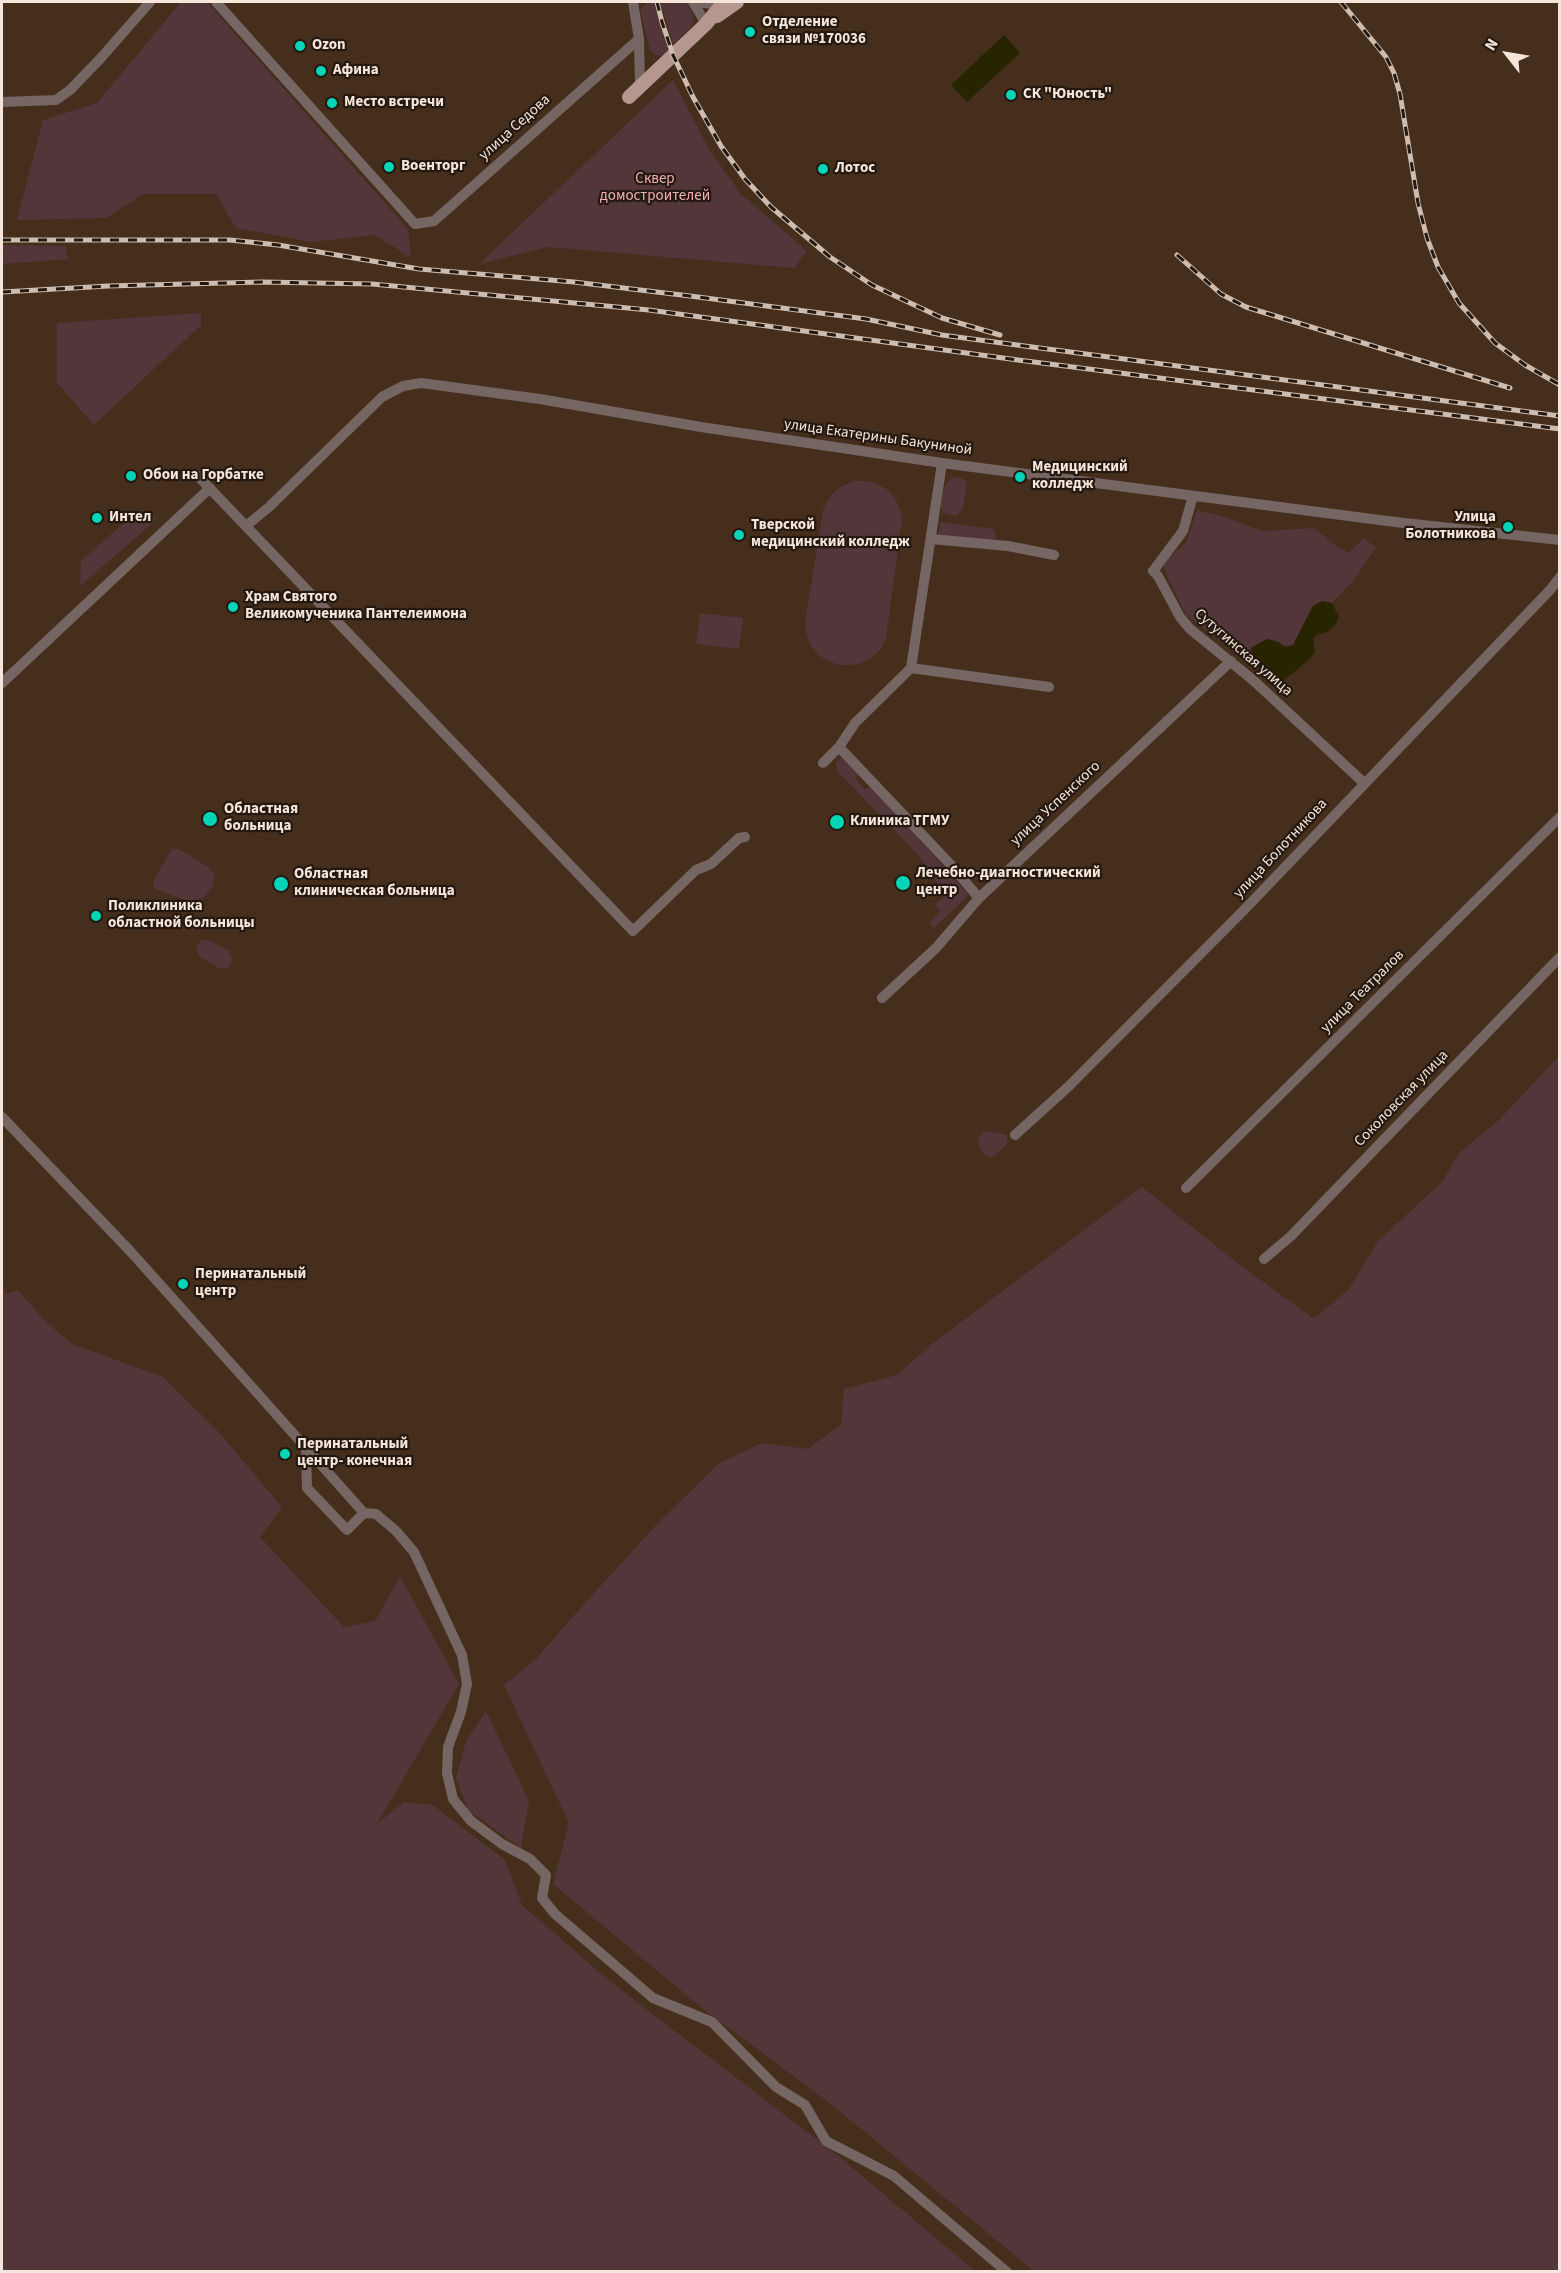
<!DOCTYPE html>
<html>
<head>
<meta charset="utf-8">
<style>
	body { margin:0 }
	#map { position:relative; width:1561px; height:2273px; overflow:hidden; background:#452e1c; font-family:"Source Sans 3",sans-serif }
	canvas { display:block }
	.frame { position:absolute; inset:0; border:3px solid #f5e5da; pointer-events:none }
	.north { position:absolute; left:1477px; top:24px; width:60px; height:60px; -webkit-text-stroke:4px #241911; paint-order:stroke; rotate:301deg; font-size:16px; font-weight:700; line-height:24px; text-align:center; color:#f5e5da }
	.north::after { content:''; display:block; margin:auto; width:21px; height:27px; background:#f5e5da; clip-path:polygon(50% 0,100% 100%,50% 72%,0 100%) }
</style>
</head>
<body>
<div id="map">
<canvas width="1561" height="2273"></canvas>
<div class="frame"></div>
<div class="north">N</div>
</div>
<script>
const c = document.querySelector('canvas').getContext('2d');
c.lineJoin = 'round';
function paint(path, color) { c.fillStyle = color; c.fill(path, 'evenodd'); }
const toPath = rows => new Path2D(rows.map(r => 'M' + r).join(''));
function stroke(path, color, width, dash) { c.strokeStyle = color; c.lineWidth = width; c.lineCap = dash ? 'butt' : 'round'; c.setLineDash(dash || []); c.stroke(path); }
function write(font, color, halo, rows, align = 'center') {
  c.font = font + ' "Source Sans 3",sans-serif'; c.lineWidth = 4.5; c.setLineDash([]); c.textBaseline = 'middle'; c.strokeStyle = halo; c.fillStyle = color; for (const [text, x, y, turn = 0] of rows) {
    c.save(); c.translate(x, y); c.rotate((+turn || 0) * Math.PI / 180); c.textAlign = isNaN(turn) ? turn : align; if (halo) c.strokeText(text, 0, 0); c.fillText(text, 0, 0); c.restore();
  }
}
paint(toPath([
	[181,2,207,2,408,229,411,258,375,235,311,242,236,228,216,194,143,194,107,218,17,220,43,120,97,103],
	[648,2,654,2,668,51,661,56,655,55,650,50,641,13,641,8],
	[660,2,686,2,693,15,693,22,691,27,673,45],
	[673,80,710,151,741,194,807,251,794,268,548,247,479,264],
	[2,245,65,246,68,259,2,264],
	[201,313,201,325,94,425,57,383,57,323],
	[959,477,965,480,967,487,962,510,956,516,943,513,940,505,944,488,951,478],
	[855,481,867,481,878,484,888,490,895,498,900,509,902,520,886,638,881,648,873,657,862,663,851,665,839,665,828,661,819,655,811,646,807,635,805,623,823,510,828,500,835,491,844,485],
	[141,510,153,515,156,520,80,586,81,561,137,511],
	[1197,510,1222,516,1262,531,1315,528,1333,544,1348,553,1364,538,1376,548,1353,581,1332,603,1322,601,1313,606,1293,645,1285,647,1278,642,1267,639,1251,648,1245,659,1186,615,1167,576,1163,563,1186,543],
	[940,522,994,529,996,542,938,536],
	[700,613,743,618,739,649,696,644],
	[842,756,859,774,855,779,865,789,871,786,969,895,934,928,929,923,940,911,935,905,945,895,920,857,838,772,836,763],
	[172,849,178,849,194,858,209,868,215,875,212,888,202,899,188,901,155,889,153,881],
	[206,939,229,951,232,960,230,966,224,969,218,968,199,956,196,947,200,941],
	[1559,1056,1559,2271,1034,2271,826,2100,703,2009,553,1884,569,1823,504,1685,536,1659,575,1614,658,1523,718,1464,761,1443,808,1449,841,1425,844,1389,897,1375,932,1344,1142,1187,1239,1264,1314,1319,1349,1289,1378,1241,1442,1182,1459,1153,1500,1119],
	[988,1131,1006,1135,1008,1139,1006,1145,996,1155,990,1158,983,1153,978,1144,979,1137,982,1133],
	[2,1273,5,1294,18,1290,46,1322,72,1344,163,1377,217,1430,282,1507,260,1537,344,1627,375,1621,400,1576,459,1684,377,1824,404,1802,433,1805,505,1860,522,1905,607,1979,836,2154,975,2271,2,2271],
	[486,1711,529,1801,521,1848,468,1810,456,1778,466,1741]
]), '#53363a');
paint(toPath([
	[1004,35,1020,53,967,102,951,85],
	[1322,601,1332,603,1339,617,1336,624,1327,632,1318,634,1313,638,1315,652,1311,658,1283,681,1277,682,1272,680,1257,665,1251,648,1267,639,1278,642,1285,647,1293,645,1313,606]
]), '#272400');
stroke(toPath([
	[216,2,415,224,434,221,639,39],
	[633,2,639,39,640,87],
	[693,2,706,24],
	[699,2,711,4,724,2],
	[2,102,56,100,70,90,100,59,150,2],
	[197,475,633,931,696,870,711,864,739,838,745,837],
	[1193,496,1183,531,1153,571,1158,576,1180,617,1190,629,1253,680,1364,783],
	[246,526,269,507,382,397,403,386,421,383,540,399,701,427,942,463,1395,522,1560,540],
	[931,539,1008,546,1054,555],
	[911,668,1049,687],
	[2,683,210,488],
	[839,747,950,864,979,898],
	[823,763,839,747,855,723,911,668,942,463],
	[882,998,936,948,979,898,1231,661],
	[2,1117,131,1252,251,1386,364,1513,347,1530,307,1488,306,1448],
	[1015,1135,1068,1087,1245,909,1550,590,1560,577],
	[1186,1188,1560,817],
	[1264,1259,1291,1236,1560,957],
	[364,1513,376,1514,396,1531,414,1552,462,1655,467,1684,461,1712,448,1747,447,1773,453,1799,471,1821,502,1844,530,1859,546,1875,542,1898,555,1914,653,1998,712,2022,776,2087,805,2105,826,2141,894,2176,1007,2272]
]), '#766663', 10);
stroke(toPath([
	[717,16,737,2],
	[629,97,706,24,724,2]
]), '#b69790', 14);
const rail = toPath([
	[657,2,662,22,673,55,693,97,721,146,745,179,771,207,830,257,872,285,942,318,1000,335],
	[1341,2,1386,57,1394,73,1400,94,1418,203,1427,238,1438,267,1459,303,1495,343,1525,365,1560,385],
	[2,240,230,240,278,245,419,269,574,282,698,297,866,319,942,335,1017,345,1560,416],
	[1177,255,1221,294,1246,307,1510,388],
	[2,292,108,286,262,282,372,284,649,310,1018,360,1560,429]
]);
stroke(rail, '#cebcaf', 5);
stroke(rail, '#241911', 3, [9]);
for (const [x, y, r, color] of [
	[750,32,6,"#00d5b7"],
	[300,46,6,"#00d5b7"],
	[321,71,6,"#00d5b7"],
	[1011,95,6,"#00d5b7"],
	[332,103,6,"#00d5b7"],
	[389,167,6,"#00d5b7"],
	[823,169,6,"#00d5b7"],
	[131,476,6,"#00d5b7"],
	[1020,477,6,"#00d5b7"],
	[97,518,6,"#00d5b7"],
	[1508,527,6,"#00d5b7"],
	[739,535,6,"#00d5b7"],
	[233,607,6,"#00d5b7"],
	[210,819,8,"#00d5b7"],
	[837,822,8,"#00d5b7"],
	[903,883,8,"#00d5b7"],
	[281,884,8,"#00d5b7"],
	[96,916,6,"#00d5b7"],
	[183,1284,6,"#00d5b7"],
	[285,1454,6,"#00d5b7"]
]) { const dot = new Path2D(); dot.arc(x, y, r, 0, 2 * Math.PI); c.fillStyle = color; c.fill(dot); stroke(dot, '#241911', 2); }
write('bold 15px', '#f5e5da', '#241911', [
	["Отделение",762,23],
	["связи №170036",762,40],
	["Ozon",312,46],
	["Афина",333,71],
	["СК \"Юность\"",1023,95],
	["Место встречи",344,103],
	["Военторг",401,167],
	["Лотос",835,169],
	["Медицинский",1032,468],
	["колледж",1032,485],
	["Обои на Горбатке",143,476],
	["Интел",109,518],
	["Улица",1496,518,"right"],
	["Болотникова",1496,535,"right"],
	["Тверской",751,526],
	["медицинский колледж",751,543],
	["Храм Святого",245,598],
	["Великомученика Пантелеимона",245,615],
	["Областная",224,810],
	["больница",224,827],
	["Клиника ТГМУ",850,822],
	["Лечебно-диагностический",916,874],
	["центр",916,891],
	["Областная",294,875],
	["клиническая больница",294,892],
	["Поликлиника",108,907],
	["областной больницы",108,924],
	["Перинатальный",195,1275],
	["центр",195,1292],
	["Перинатальный",297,1445],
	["центр- конечная",297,1462]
], 'left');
write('15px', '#f5e5da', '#241911', [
	["улица Седова",515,128,-42],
	["улица Екатерины Бакуниной",878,438,8],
	["Сутугинская улица",1243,653,41],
	["улица Успенского",1056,804,-43],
	["улица Болотникова",1281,849,-47],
	["улица Театралов",1363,992,-45],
	["Соколовская улица",1402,1099,-46]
]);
write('15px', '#f4adb7', '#241911', [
	["Сквер",655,180],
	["домостроителей",655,197]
]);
</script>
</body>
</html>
